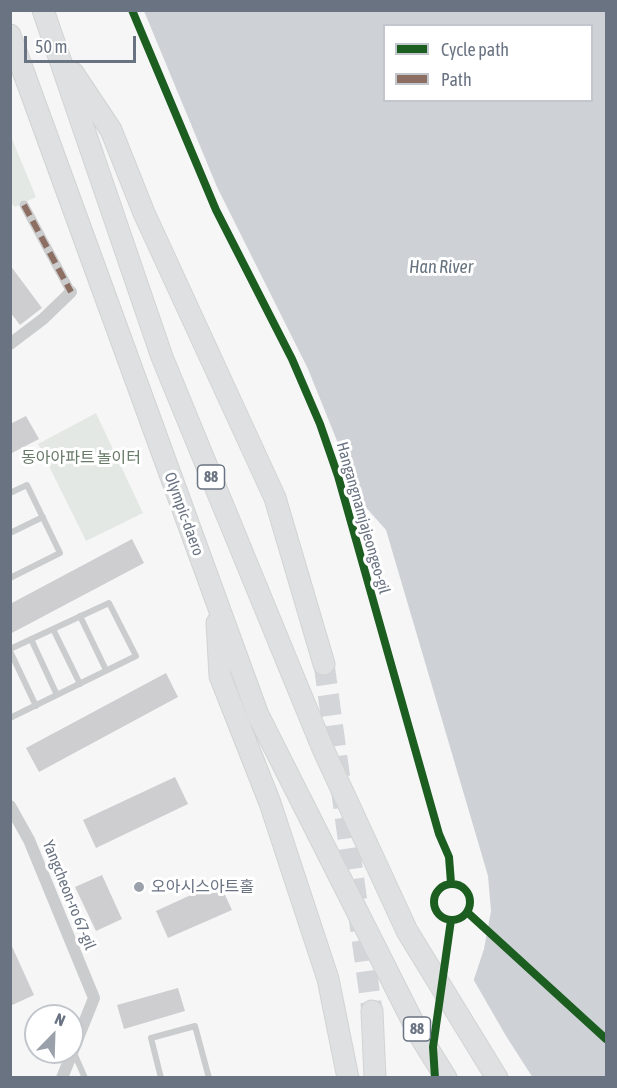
<!DOCTYPE html>
<html>
<head>
<meta charset="utf-8">
<style>
	body { margin:0 }
	#map { position:relative; width:617px; height:1088px; overflow:hidden; background:#f6f6f6; font-family:"Asap Condensed",sans-serif }
	canvas { display:block }
	.frame { position:absolute; inset:0; border:12px solid #6a7382; pointer-events:none }
	.legend { position:absolute; left:383px; top:24px; width:210px; height:78px; box-sizing:border-box; background:#fff; border:2px solid #c3c7cd; margin:0; padding:8px 10px; list-style:none; font-size:18px; color:#6a7382 }
	.legend li { display:flex; align-items:center; gap:12px; height:30px }
	.legend b { width:30px; border:2px solid #c3c7cd }
	.north { position:absolute; left:24px; top:1004px; width:60px; height:60px; box-sizing:border-box; background:#fff; border:2px solid #c3c7cd; border-radius:50%; rotate:23deg; font-size:16px; font-weight:700; line-height:24px; text-align:center; color:#6a7382 }
	.north::after { content:''; display:block; margin:auto; width:21px; height:27px; background:#9ba1ab; clip-path:polygon(50% 0,100% 100%,50% 72%,0 100%) }
	.scale { position:absolute; left:24px; top:36px; width:112px; height:27px; box-sizing:border-box; border:3px solid #6a7382; border-top:0; padding-left:8px; font-size:18px; line-height:21px; white-space:nowrap; color:#6a7382; -webkit-text-stroke:4px #fff; paint-order:stroke }
</style>
</head>
<body>
<div id="map">
<canvas width="617" height="1088"></canvas>
<div class="frame"></div>
<ul class="legend">
<li><b style="height:8px;background:#1b5e20"></b>Cycle path</li>
<li><b style="height:8px;background:#8d6e63"></b>Path</li>
</ul>
<div class="north">N</div>
<div class="scale">50 m</div>
</div>
<script>
const c = document.querySelector('canvas').getContext('2d');
c.lineJoin = 'round';
function paint(path, color) { c.fillStyle = color; c.fill(path, 'evenodd'); }
const toPath = rows => new Path2D(rows.map(r => 'M' + r).join(''));
function stroke(path, color, width, dash) { c.strokeStyle = color; c.lineWidth = width; c.lineCap = dash ? 'butt' : 'round'; c.setLineDash(dash || []); c.stroke(path); }
function write(font, color, halo, rows, align = 'center') {
  c.font = font + ' "Asap Condensed","Noto Sans KR",sans-serif'; c.lineWidth = 6; c.setLineDash([]); c.textBaseline = 'middle'; c.strokeStyle = halo; c.fillStyle = color; for (const [text, x, y, turn = 0] of rows) {
    c.save(); c.translate(x, y); c.rotate((+turn || 0) * Math.PI / 180); c.textAlign = isNaN(turn) ? turn : align; if (halo) c.strokeText(text, 0, 0); c.fillText(text, 0, 0); c.restore();
  }
}
paint(toPath([
	[10,134,36,197,15,207,11,203],
	[96,413,143,513,86,541,38,444]
]), '#e4e8e4');
paint(toPath([
	[144,11,606,11,606,1077,453,1077,471,988,484,949,491,911,488,876,478,842,386,530,362,503,308,369,217,187],
	[384,26,592,26,592,100,384,100]
]), '#ced2d6');
paint(toPath([
	[472,977,506,1036,533,1078,450,1078]
]), '#f6f6f6');
paint(toPath([
	[10,265,42,308,20,325,10,312],
	[26,416,39,439,10,454,10,424],
	[132,539,144,563,10,634,10,604],
	[166,673,178,697,39,772,26,748],
	[175,777,188,804,96,848,83,820],
	[102,875,122,919,96,931,75,887],
	[219,882,232,910,168,938,156,911],
	[10,942,34,995,10,1006],
	[178,988,185,1011,124,1029,117,1005]
]), '#ceced0');
stroke(toPath([
	[324,664,372,1011]
]), '#d3d5d9', 21, [21, 10]);
const trunk = toPath([
	[43,10,162,357,323,749,407,931,497,1078],
	[10,35,258,715,420,1036,446,1078],
	[73,73,111,130,144,213,275,498,324,664],
	[217,623,220,676,270,803,328,979,348,1078],
	[372,1011,375,1078]
]);
stroke(trunk, '#d2d3d3', 23);
stroke(toPath([
	[10,493,27,485,60,553,10,578],
	[10,533,43,517],
	[80,616,106,670],
	[53,629,80,684],
	[31,639,57,695],
	[10,649,109,603,136,656,10,718],
	[10,651,36,706],
	[74,1053,85,1078],
	[161,1078,151,1038,195,1026,209,1078]
]), '#cbcccd', 6);
stroke(toPath([
	[24,205,71,292]
]), '#cbcccd', 9);
stroke(toPath([
	[10,344,43,319,71,292],
	[10,806,29,840,94,998,62,1078]
]), '#cbcccd', 12);
stroke(trunk, '#dfe0e1', 21);
stroke(toPath([
	[24,205,71,292]
]), '#8d6e63', 6, [12, 6]);
stroke(toPath([
	[132,10,216,210,292,359,320,424,338,476,439,834,449,857,451,883],
	'434 902a18 18 0 1 1 36 0a18 18 0 1 1-36 0Z',
	[467,912,606,1039],
	[435,1078,433,1047,451,920]
]), '#1b5e20', 8);
for (const [x, y, r, color] of [
	[139,887,6,"#9ba1ab"]
]) { const dot = new Path2D(); dot.arc(x, y, r, 0, 2 * Math.PI); c.fillStyle = color; c.fill(dot); stroke(dot, '#fff', 2); }
for (const [x, y, w] of [
	[211,477,27],
	[417,1029,27]
]) { const box = new Path2D(); box.roundRect(x - w / 2, y - 12, w, 24, 4.5); c.fillStyle = '#fff'; c.fill(box); stroke(box, '#6a7382', 1.5); }
write('bold 15px', '#6a7382', null, [
	["88",211,477],
	["88",417,1029]
]);
write('16px', '#687a68', '#fff', [
	["동아아파트 놀이터",81,458]
]);
write('16px', '#6a7382', '#fff', [
	["Olympic-daero",184,514,70],
	["Hangangnamjajeongeo-gil",363,518,74],
	["Yangcheon-ro 67-gil",69,895,68]
]);
write('16px', '#6a7382', '#fff', [
	["오아시스아트홀",151,887]
], 'left');
write('italic 18px', '#66737e', '#fff', [
	["Han River",441,267]
]);
</script>
</body>
</html>
